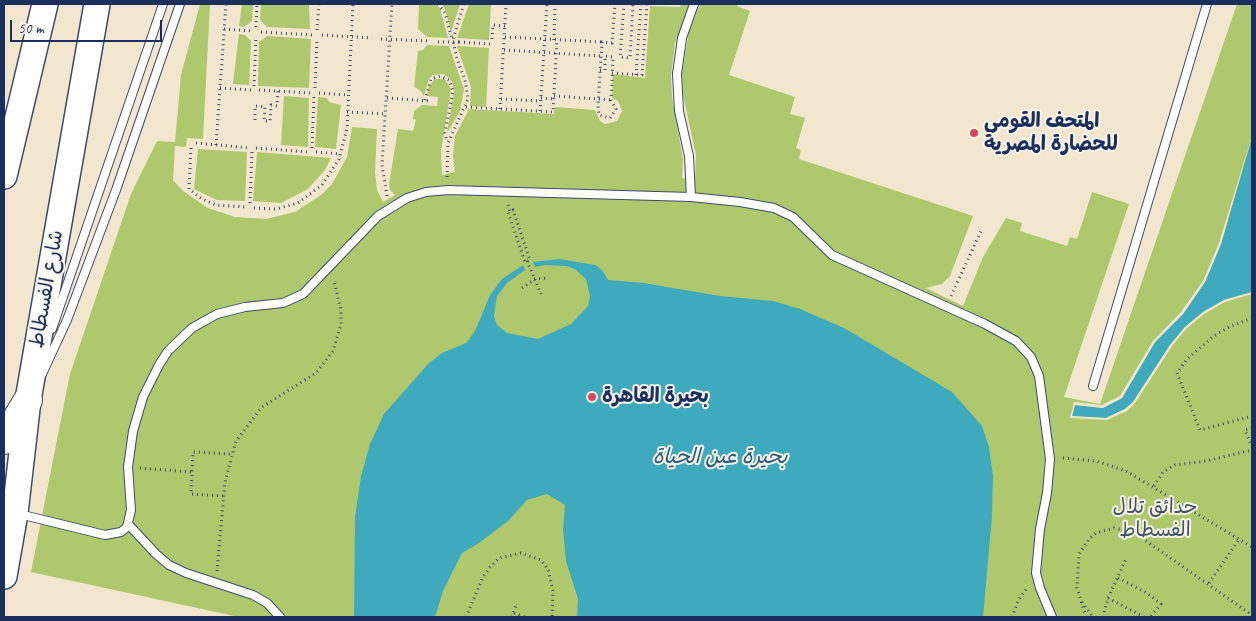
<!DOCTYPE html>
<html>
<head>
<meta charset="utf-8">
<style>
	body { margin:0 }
	#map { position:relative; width:1256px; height:621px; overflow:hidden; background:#f2e6ce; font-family:Caveat,sans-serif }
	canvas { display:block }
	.frame { position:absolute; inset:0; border:5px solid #1b2f5e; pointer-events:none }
	.scale { position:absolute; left:10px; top:20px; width:152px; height:22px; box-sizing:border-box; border:2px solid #1b2f5e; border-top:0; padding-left:6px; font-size:15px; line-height:18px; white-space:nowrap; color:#1b2f5e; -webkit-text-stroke:4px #f7f3e8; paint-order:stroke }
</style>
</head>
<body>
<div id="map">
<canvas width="1256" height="621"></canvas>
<div class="frame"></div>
<div class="scale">50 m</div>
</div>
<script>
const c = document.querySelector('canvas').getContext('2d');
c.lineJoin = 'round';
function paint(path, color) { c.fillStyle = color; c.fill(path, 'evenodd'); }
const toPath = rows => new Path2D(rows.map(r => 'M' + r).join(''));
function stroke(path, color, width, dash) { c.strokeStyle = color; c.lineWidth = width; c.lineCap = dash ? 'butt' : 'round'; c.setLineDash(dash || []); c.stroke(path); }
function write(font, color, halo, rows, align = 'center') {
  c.font = font + ' Caveat,"Playpen Sans Arabic",sans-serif'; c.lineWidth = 4; c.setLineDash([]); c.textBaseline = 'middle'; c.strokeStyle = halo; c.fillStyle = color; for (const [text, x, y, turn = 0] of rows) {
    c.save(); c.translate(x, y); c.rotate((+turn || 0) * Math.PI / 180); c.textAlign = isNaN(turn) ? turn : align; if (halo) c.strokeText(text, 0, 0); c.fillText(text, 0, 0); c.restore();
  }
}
paint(toPath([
	[200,4,210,4,203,139,187,138,186,147,175,146,173,180,183,191,208,208,235,217,266,219,295,212,321,195,332,184,347,157,352,127,377,129,375,172,377,190,383,202,395,195,390,190,389,185,398,129,413,131,416,120,413,119,414,111,422,105,437,106,438,97,427,96,429,86,435,79,445,79,451,89,441,151,442,175,455,172,453,156,455,136,469,109,554,114,555,107,595,110,600,121,605,124,617,121,622,111,618,101,612,98,613,74,645,78,650,6,680,7,681,4,689,4,675,43,671,76,672,97,683,159,682,178,695,181,696,155,683,95,682,73,689,31,700,4,738,4,737,6,750,11,729,75,795,97,790,114,805,118,796,148,801,150,799,159,973,216,950,276,942,284,926,288,963,306,983,257,1006,218,1022,223,1020,231,1067,246,1070,237,1077,239,1092,192,1129,204,1064,397,1100,404,1237,4,1252,4,1252,617,239,617,31,572,70,374,131,194,157,141,175,142,181,75],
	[242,4,253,4,252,21,244,27,239,26],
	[261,4,309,4,310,29,267,27,260,20],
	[419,4,435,4,440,8,448,38,427,37,418,29],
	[442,4,460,4,451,32,446,12],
	[469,4,491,4,489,40,457,38],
	[239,34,245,35,251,41,249,85,233,84],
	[267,36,311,39,309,88,258,86,259,42],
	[427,45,449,46,464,89,460,111,447,133,454,92,452,81,444,74,433,75,429,79,424,96,420,90,414,87,418,51,423,50],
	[457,46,489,48,486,107,470,106,471,87],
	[284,96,309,98,308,147,281,145],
	[318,97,327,98,329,102,341,105,336,149,315,147],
	[198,149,247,152,245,201,217,200,194,189],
	[257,152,331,158,325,170,308,189,281,203,253,201]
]), '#afc86e');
paint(toPath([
	[1252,138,1252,292,1224,300,1203,312,1185,327,1170,345,1133,402,1125,409,1106,418,1072,416,1075,405,1103,408,1122,398,1155,342,1183,314,1205,282,1221,244],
	[559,259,595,265,602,270,608,280,644,283,720,296,773,301,800,309,844,328,952,392,982,426,989,447,993,476,992,516,983,617,577,617,578,599,566,561,563,529,565,505,547,494,527,500,508,521,479,543,462,553,443,591,435,617,354,617,355,517,361,476,370,444,384,414,428,364,442,353,466,343,475,331,490,295,502,279,523,265,525,270,507,283,497,296,494,316,497,325,507,333,538,339,571,324,588,306,590,296,586,279,575,269,566,266,545,265,535,267,533,262]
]), '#3faabe');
paint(toPath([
	[1252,136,1221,244,1205,282,1183,314,1155,342,1122,398,1103,408,1075,405,1072,416,1106,418,1125,409,1133,402,1170,345,1185,327,1203,312,1224,300,1252,292,1252,294,1225,302,1204,314,1186,329,1172,346,1135,403,1127,411,1107,420,1070,418,1074,402,1102,405,1120,396,1153,341,1181,312,1203,281,1219,243]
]), '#f2e6ce');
const service = toPath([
	[691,197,689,156,679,111,677,74,682,38,694,4],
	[52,329,163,4],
	[42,374,67,320,116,190,180,4],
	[1093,386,1207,4],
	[19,514,105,535,121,532,127,527,131,510,128,467,133,431,143,397,159,365,168,351,192,328,217,314,245,307,283,303,303,294,378,216,407,198,426,192,448,190,691,197,740,202,774,208,793,217,832,255,985,324,1016,341,1031,357,1039,376,1050,459,1047,493,1040,529,1036,573,1040,588,1052,617],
	[128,524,156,554,169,565,186,573,253,595,267,603,280,617]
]);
const primary = toPath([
	[4,176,45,4],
	[4,576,15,513,28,400,97,4]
]);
const motorway = toPath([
	[4,440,28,400]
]);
stroke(service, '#3b4a6f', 10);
stroke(primary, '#3b4a6f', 28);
stroke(motorway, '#3b4a6f', 30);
stroke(toPath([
	[438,4,445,13,452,39],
	[624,4,620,57,630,58,633,4],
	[256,27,257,4],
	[224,29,252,31],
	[317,30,319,4],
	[261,32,313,35],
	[322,35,372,38],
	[505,37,602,42],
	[381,39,430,41],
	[492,39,493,25,505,26],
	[554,40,555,4],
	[438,42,448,42],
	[459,42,490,44],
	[504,50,601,56],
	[600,70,605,70,605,56,613,57,611,100,616,109,610,118,599,115,598,106,602,42,612,43,615,4],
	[612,73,642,75,647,4],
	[636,75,641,4],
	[254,86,256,36],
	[220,88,251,90],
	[315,88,317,39],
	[259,90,310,93],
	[319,93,348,95],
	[554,96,611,100],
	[387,98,429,101],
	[541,98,554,99],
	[501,99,541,101],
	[425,100,431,79,440,76,449,80,453,91,445,133,447,142],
	[466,107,553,112,557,40],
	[500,109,506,4],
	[540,111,547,4],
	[347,112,386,114],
	[255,120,255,106,265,107,264,121,270,121,271,105,277,106,278,91],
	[196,143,249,148],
	[216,145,226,4],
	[191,148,189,189,202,199,216,205,246,207],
	[256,148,308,152],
	[312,148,314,96],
	[316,152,341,154],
	[447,177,448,143,468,99,465,80,456,56,453,39,464,4],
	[387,196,382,165,392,4],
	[250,203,252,152],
	[508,205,510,212,508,212,525,262,530,260,513,210,510,212],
	[254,208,276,209,298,203,322,185,339,159,347,129,353,4],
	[527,261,541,294],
	[522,288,535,279,548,278],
	[951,296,981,231],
	[1252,318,1229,327,1214,336,1187,359,1177,373,1200,430,1252,416],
	[1252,428,1245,430,1252,447],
	[1063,458,1096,461,1126,471,1252,547],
	[140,468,192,472],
	[1154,486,1163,472,1175,465,1206,461,1252,450],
	[223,496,191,494,193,452,231,454],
	[217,571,225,482,236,441,262,407,316,373,333,351,341,324,341,310,334,281],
	[1118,578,1147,593,1161,604,1150,617],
	[1209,583,1240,538],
	[1108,598,1144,617],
	[1082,602,1093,617],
	[514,613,525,617],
	[466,617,483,577,490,567,499,558,521,553,541,560,548,569,553,591,552,617],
	[512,617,516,605],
	[1012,617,1019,599,1027,588],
	[1086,617,1077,588,1079,554,1089,539,1096,533,1114,528,1131,532,1139,536,1252,615],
	[1103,617,1108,598,1126,559]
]), '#3b4a6f', 3, [1, 4]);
stroke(service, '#fff', 8);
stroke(primary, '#fff', 25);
stroke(motorway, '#fff', 28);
stroke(toPath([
	[448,42,459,42]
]), '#3b4a6f', 3, [1, 4]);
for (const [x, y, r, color] of [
	[974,133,5,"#d1495b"],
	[592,397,5,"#d1495b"]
]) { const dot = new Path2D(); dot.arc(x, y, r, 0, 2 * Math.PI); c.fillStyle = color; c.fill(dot); stroke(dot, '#f7f3e8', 2); }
write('bold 20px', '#1b2f5e', '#f7f3e8', [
	["المتحف القومى",984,122],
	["للحضارة المصرية",984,145],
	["بحيرة القاهرة",602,397]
], 'left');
write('20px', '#1b2f5e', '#f7f3e8', [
	["شارع الفسطاط",47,289,-80]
]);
write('20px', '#405562', '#f7f3e8', [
	["حدائق تلال",1155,508],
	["الفسطاط",1155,531]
]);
write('italic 21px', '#285a80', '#f7f3e8', [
	["بحيرة عين الحياة",720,457]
]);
</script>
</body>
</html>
